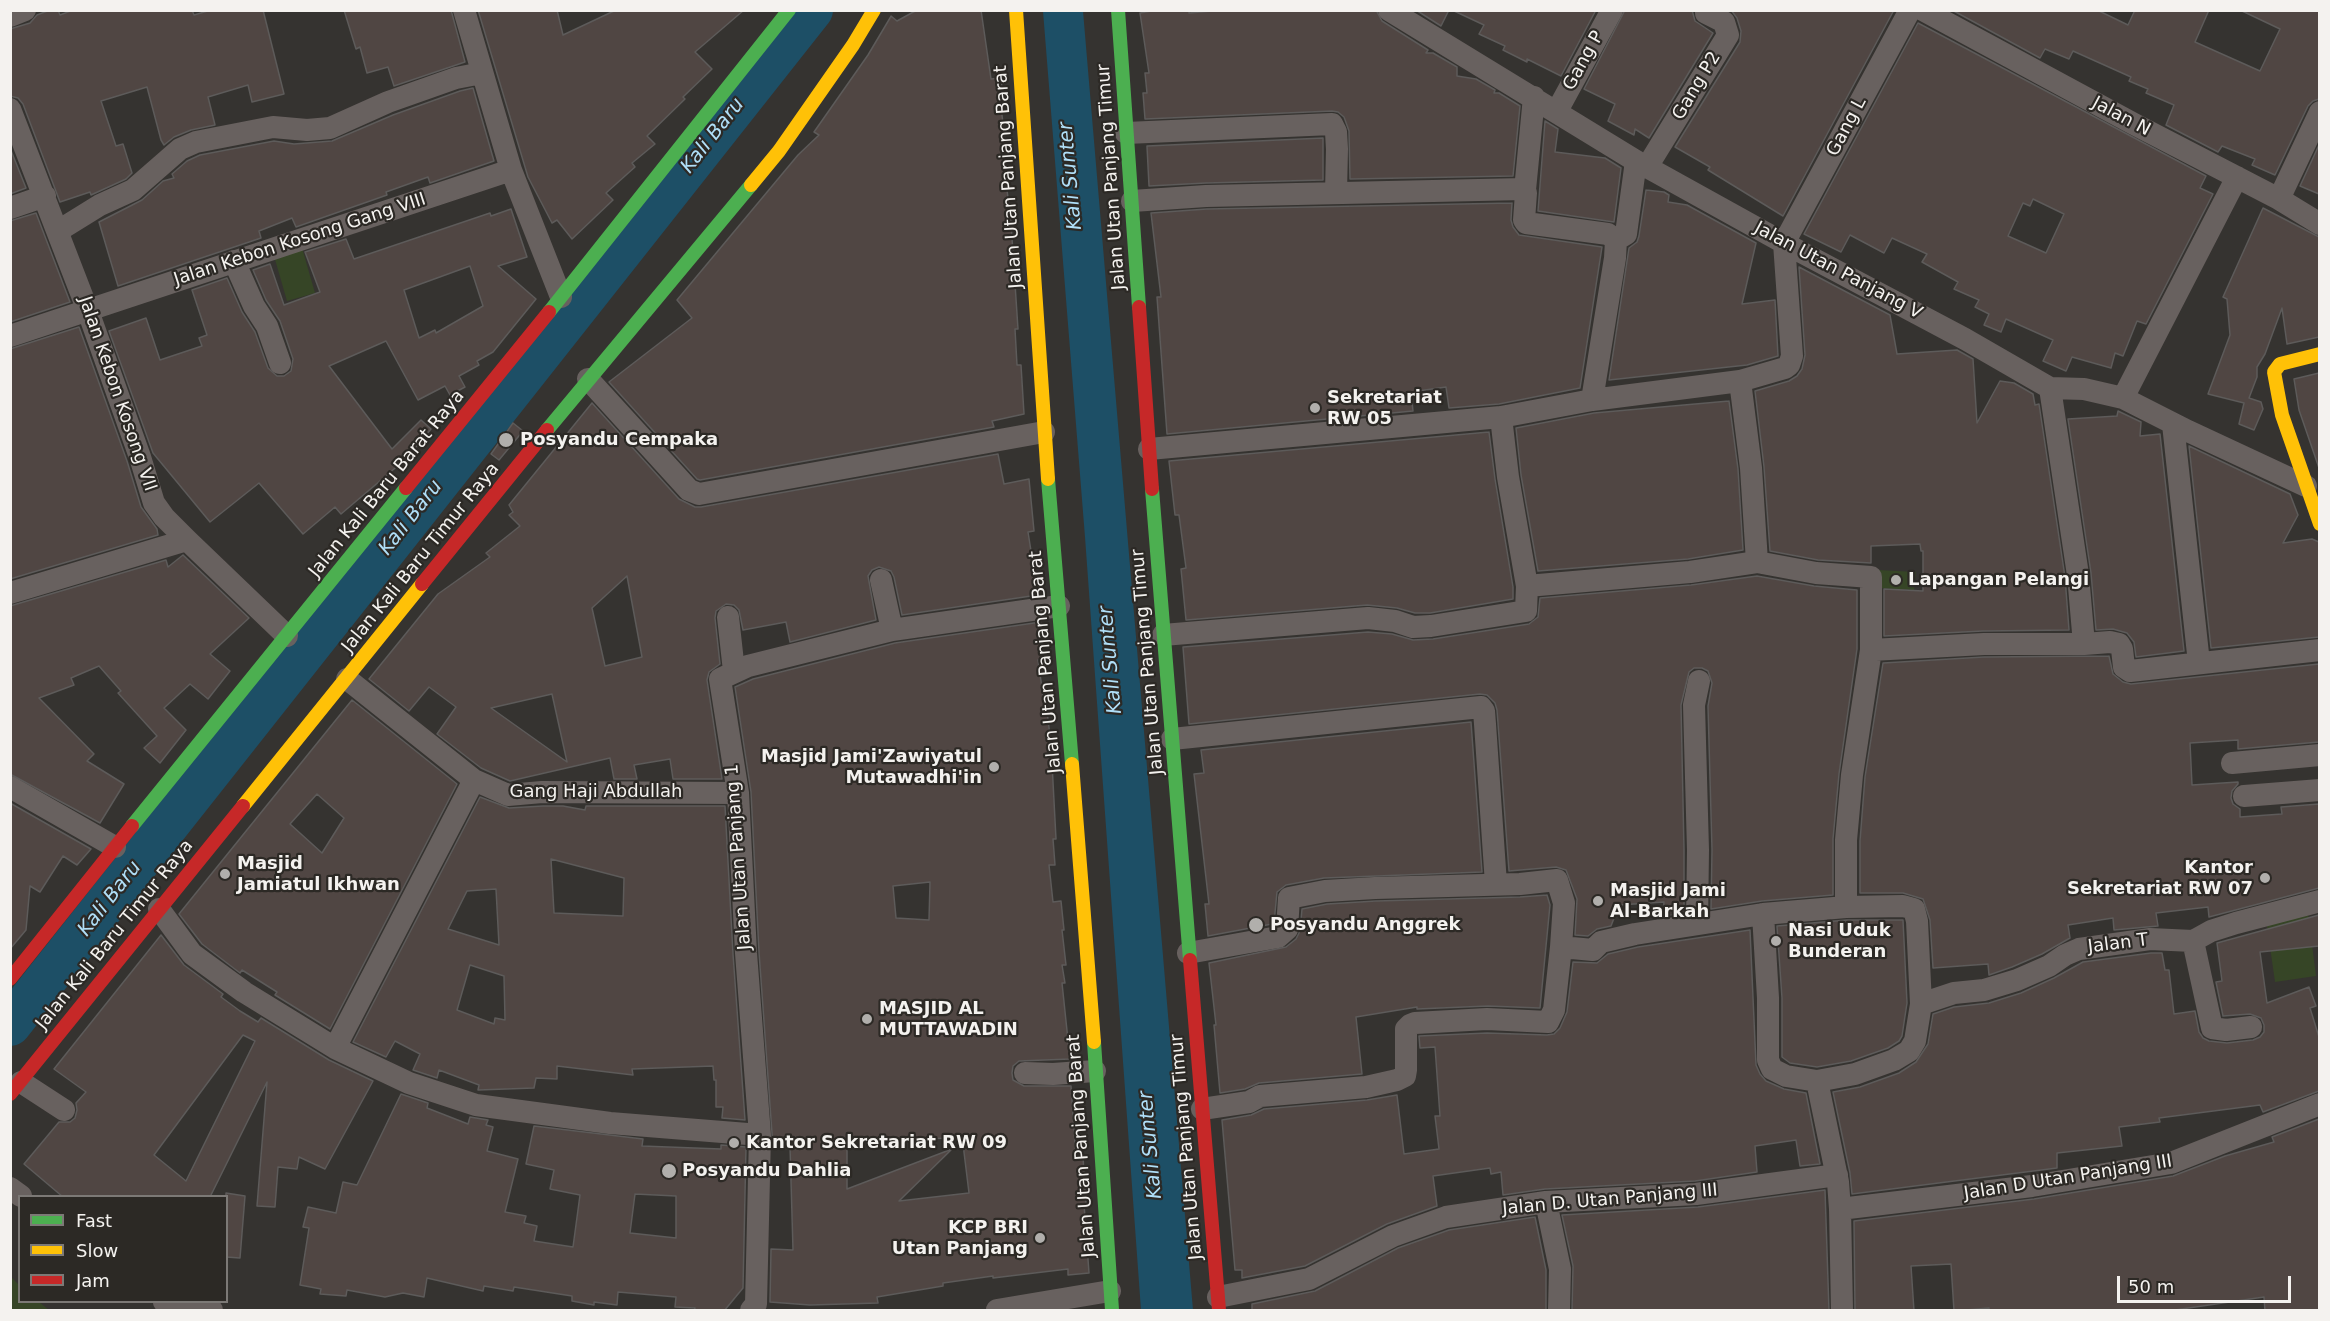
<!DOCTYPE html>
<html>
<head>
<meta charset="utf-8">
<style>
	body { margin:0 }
	#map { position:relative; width:2330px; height:1321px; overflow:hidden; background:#353330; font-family:"DejaVu Sans",sans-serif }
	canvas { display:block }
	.frame { position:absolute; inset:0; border:12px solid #f4f2ef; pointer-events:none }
	.legend { position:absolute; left:18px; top:1195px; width:210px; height:108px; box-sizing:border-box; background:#2c2925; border:2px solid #7c7976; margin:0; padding:8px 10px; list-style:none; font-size:18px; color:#f4f2ef }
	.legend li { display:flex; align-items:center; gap:12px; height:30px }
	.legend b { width:30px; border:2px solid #7c7976 }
	.scale { position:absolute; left:2117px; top:1276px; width:174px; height:27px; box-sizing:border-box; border:3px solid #f4f2ef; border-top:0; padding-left:8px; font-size:18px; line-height:21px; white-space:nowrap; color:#f4f2ef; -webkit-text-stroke:4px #2c2925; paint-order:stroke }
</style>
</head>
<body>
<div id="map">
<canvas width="2330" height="1321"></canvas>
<div class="frame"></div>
<ul class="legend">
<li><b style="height:8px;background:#4caf50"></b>Fast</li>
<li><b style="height:8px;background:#ffc107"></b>Slow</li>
<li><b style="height:8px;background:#c62828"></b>Jam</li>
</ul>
<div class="scale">50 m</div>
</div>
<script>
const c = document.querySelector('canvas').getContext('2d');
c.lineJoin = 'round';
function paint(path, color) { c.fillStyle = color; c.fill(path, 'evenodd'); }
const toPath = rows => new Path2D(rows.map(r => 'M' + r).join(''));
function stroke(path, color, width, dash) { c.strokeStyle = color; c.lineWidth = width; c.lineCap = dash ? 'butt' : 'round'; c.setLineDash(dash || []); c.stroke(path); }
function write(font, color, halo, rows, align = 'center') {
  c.font = font + ' "DejaVu Sans",sans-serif'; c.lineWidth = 4.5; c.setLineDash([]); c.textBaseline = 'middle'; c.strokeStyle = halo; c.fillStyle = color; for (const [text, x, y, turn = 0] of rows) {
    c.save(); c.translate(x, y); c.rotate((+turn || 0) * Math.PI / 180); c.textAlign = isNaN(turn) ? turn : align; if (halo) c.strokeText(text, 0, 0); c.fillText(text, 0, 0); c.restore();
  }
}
paint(toPath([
	[300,241,315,293,287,301,272,249],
	[1878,570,1916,572,1914,590,1877,588],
	[2308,913,2316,976,2275,982,2266,919],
	[11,1277,19,1285,20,1302,39,1302,49,1310,11,1310]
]), '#364526');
paint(toPath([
	[1043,11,1083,11,1193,1310,1141,1310,1085,537]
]), '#1d4f66');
stroke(toPath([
	[10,1025,812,10]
]), '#1d4f66', 42);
const building = toPath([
	[50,10,58,10,60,15,73,10,192,10,194,15,211,10,263,10,284,94,252,102,248,85,208,97,215,125,191,130,174,137,164,145,161,140,147,87,101,101,116,146,123,144,132,173,126,179,91,195,90,192,60,202,23,104,18,98,10,96,10,29,30,23,37,15,50,10],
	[344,10,451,10,465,62,394,86,388,67,367,73,360,47,356,49,344,10],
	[478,10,557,10,563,35,616,10,744,10,695,52,712,69,683,97,685,99,647,136,655,144,632,163,635,167,606,193,613,200,572,239,557,220,552,223,528,177,478,10],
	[917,10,981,10,991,79,1001,78,1003,97,1000,98,1007,158,1005,161,1005,173,1011,223,1018,329,1015,329,1017,365,1021,365,1024,414,992,421,994,427,700,480,697,479,609,382,692,318,677,300,798,155,819,135,814,132,868,55,890,18,891,16,897,21,917,10],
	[1157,10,1189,10,1189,13,1224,10,1376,10,1382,21,1428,50,1426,53,1433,53,1457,67,1457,76,1476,79,1495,90,1494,93,1499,93,1520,106,1513,176,1350,179,1349,131,1344,117,1338,112,1332,111,1145,119,1143,93,1147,93,1145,73,1149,73,1140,13,1157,10],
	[1416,10,1449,10,1441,26,1416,10],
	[1452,10,1596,10,1561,76,1527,59,1527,62,1503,50,1505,46,1479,34,1484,25,1452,10],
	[1625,10,1692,10,1695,21,1713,33,1649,138,1635,129,1634,135,1608,121,1615,104,1584,89,1625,10],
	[1731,10,1894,10,1783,216,1708,170,1710,167,1675,147,1740,42,1741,31,1737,18,1731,10],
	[1952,10,2097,10,2128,25,2135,10,2209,10,2195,42,2260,71,2280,29,2240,10,2319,10,2319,99,2313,101,2308,106,2275,175,2252,165,2255,159,2222,146,2218,152,2166,125,2174,105,2146,93,2148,89,2129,81,2131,77,2073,51,2069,59,2045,49,2040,58,1952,10],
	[1918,23,2206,176,2200,188,2213,194,2146,324,2137,321,2123,356,2115,353,2111,368,2072,357,2066,371,2043,361,2053,340,2006,319,2001,332,1984,325,1989,314,1975,307,1979,300,1954,289,1958,282,1922,262,1927,254,1892,238,1884,253,1850,235,1841,252,1804,234,1918,23],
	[2033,199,2064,214,2046,253,2008,236,2023,203,2030,206,2033,199],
	[473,88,494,161,430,183,428,177,386,192,387,195,296,227,292,218,259,231,261,238,118,286,99,222,142,200,163,181,174,178,172,174,187,161,200,155,274,141,294,144,332,141,393,115,460,91,473,88],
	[1545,121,1558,129,1555,152,1605,158,1621,168,1614,222,1538,211,1545,121],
	[1323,138,1323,180,1206,183,1149,186,1147,146,1323,138],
	[2319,145,2319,194,2300,186,2319,145],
	[10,148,26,188,10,194,10,148],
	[1646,190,1664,192,1669,195,1668,202,1687,205,1756,243,1742,304,1775,300,1778,356,1747,365,1609,380,1629,248,1637,242,1639,236,1646,190],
	[1512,203,1511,220,1513,227,1519,235,1602,247,1580,388,1499,404,1449,408,1446,387,1411,392,1413,411,1167,434,1157,297,1161,297,1151,213,1207,209,1512,203],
	[2263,208,2319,237,2319,337,2287,344,2282,308,2265,354,2257,367,2257,377,2249,398,2261,402,2263,409,2254,430,2239,424,2244,403,2208,394,2230,335,2227,299,2223,297,2263,208],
	[511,209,527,257,498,266,536,299,493,352,477,361,479,365,459,376,465,387,450,395,445,386,418,400,386,341,329,366,392,449,421,420,431,429,407,458,341,514,335,507,303,534,259,483,210,522,153,453,109,331,146,318,160,360,202,346,199,338,207,335,192,290,227,278,242,312,255,332,268,368,277,376,284,376,291,371,293,359,280,321,266,300,253,270,270,264,284,305,320,292,305,252,346,239,354,259,490,213,491,216,511,209],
	[470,266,483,306,436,333,435,330,419,338,404,290,470,266],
	[36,213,70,302,10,322,10,221,36,213],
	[1799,267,1890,315,1897,354,1957,350,1973,359,1977,423,2000,381,2014,383,2033,394,2035,405,2039,404,2065,577,2069,630,1983,631,1884,636,1884,589,1923,591,1923,551,1921,551,1920,544,1871,546,1871,563,1818,560,1770,551,1764,467,1755,391,1789,381,1797,376,1802,369,1805,355,1799,267],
	[79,327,127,461,141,507,157,529,158,535,10,579,10,349,79,327],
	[2319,373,2319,468,2299,410,2294,379,2319,373],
	[1729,401,1738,469,1743,550,1688,559,1538,571,1521,475,1516,428,1594,413,1729,401],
	[592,403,679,499,695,507,701,507,998,454,1004,484,1029,479,1034,531,1028,532,1038,595,902,615,894,577,891,571,879,567,872,570,868,576,876,620,790,642,786,622,743,630,739,610,734,605,726,604,716,611,715,618,720,664,709,672,707,680,722,779,673,779,670,759,634,765,637,779,614,779,610,758,510,781,481,768,437,734,456,707,429,687,409,711,369,679,438,594,490,557,486,553,520,526,509,515,513,512,509,505,592,403],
	[627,576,642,657,605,666,592,608,627,576],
	[552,694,567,762,491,708,552,694],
	[2118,411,2141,422,2140,436,2160,434,2184,651,2136,657,2134,642,2127,633,2113,629,2096,630,2091,573,2068,419,2117,416,2118,411],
	[513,423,523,431,499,460,491,454,513,423],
	[1489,432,1495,479,1513,587,1513,599,1430,613,1415,613,1397,608,1367,605,1186,620,1181,569,1186,568,1179,515,1175,515,1169,461,1489,432],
	[2189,446,2290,494,2298,515,2283,543,2312,539,2319,542,2319,637,2211,648,2189,446],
	[183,555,249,618,210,654,230,671,208,699,190,684,164,708,186,730,160,763,144,748,157,736,118,693,121,691,99,666,71,678,74,685,39,698,94,754,87,761,124,784,100,823,10,774,10,606,166,560,168,567,183,555],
	[1757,576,1814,586,1857,590,1857,649,1839,774,1833,839,1833,895,1762,901,1711,909,1712,850,1708,706,1712,683,1708,671,1702,668,1694,668,1689,672,1681,705,1684,850,1684,913,1663,916,1664,902,1619,905,1611,926,1597,929,1588,936,1575,935,1577,899,1566,870,1556,867,1509,871,1497,710,1495,703,1487,695,1480,694,1189,724,1183,647,1368,632,1392,634,1413,640,1433,639,1529,624,1538,617,1540,598,1691,585,1757,576],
	[1041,622,1043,659,1038,660,1043,695,1045,695,1051,744,1056,839,1053,839,1055,865,1049,865,1053,902,1061,901,1064,930,1062,930,1066,965,1062,965,1065,983,1062,983,1070,1059,1019,1061,1013,1066,1012,1073,1013,1080,1024,1086,1071,1086,1076,1158,1083,1157,1086,1204,1084,1204,1089,1273,1068,1275,1068,1269,993,1278,993,1276,943,1283,943,1286,877,1297,878,1303,810,1305,770,1302,771,1249,793,1250,790,1146,773,1147,759,952,751,792,735,687,753,679,895,643,1041,622],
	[930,882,929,920,896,918,893,886,930,882],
	[962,1138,976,1140,963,1144,969,1193,899,1201,952,1149,847,1189,847,1146,851,1146,851,1140,962,1138],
	[2109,656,2113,674,2123,682,2131,684,2319,664,2319,742,2238,749,2238,740,2190,743,2192,785,2238,782,2238,784,2232,791,2231,798,2233,804,2240,809,2240,817,2282,814,2281,807,2319,804,2319,888,2209,917,2208,907,2156,913,2158,926,2114,930,2113,918,2068,925,2070,938,2042,954,2012,967,1989,975,1988,964,1933,968,1930,920,1923,899,1903,893,1860,893,1860,841,1865,777,1883,663,1984,657,2109,656],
	[352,700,457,784,330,1029,275,995,277,992,242,970,240,973,202,944,179,914,352,700],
	[317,794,344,818,322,853,290,824,317,794],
	[1471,722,1482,872,1324,878,1286,885,1277,892,1274,923,1272,924,1208,936,1205,904,1209,904,1194,774,1204,773,1201,750,1471,722],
	[480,797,509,808,543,806,563,806,585,810,586,806,725,806,733,954,745,1120,722,1118,723,1107,716,1107,716,1080,714,1080,713,1066,632,1069,633,1075,557,1066,557,1079,536,1078,534,1088,478,1090,479,1085,439,1070,437,1078,413,1070,420,1054,395,1041,386,1057,353,1042,480,797],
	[551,859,624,878,623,916,554,913,551,859],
	[496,889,499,945,448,929,467,891,496,889],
	[470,965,504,976,505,1020,495,1018,494,1024,457,1010,470,965],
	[10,803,91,849,77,865,63,856,40,892,30,886,26,930,10,949,10,803],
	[1547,895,1550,905,1540,1008,1488,1006,1417,1009,1417,1007,1356,1017,1362,1074,1259,1083,1245,1089,1220,1093,1214,1025,1216,1025,1209,963,1286,947,1296,939,1300,931,1302,909,1327,904,1376,901,1520,897,1547,895],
	[2319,915,2319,946,2260,952,2267,1003,2309,987,2316,1006,2310,1008,2319,1037,2319,1091,2263,1112,2260,1105,2159,1118,2160,1122,2119,1127,2122,1146,2057,1153,2057,1168,1852,1194,1850,1173,1833,1092,1860,1087,1899,1073,1916,1062,1928,1044,1933,1014,1954,1007,1989,1003,2021,993,2054,978,2083,962,2151,953,2162,953,2165,970,2169,970,2174,1014,2195,1011,2199,1032,2203,1038,2209,1041,2227,1043,2253,1040,2260,1037,2264,1032,2264,1025,2261,1018,2250,1014,2223,1016,2216,982,2222,981,2217,943,2319,915],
	[1847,920,1903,920,1907,1003,1902,1036,1899,1041,1888,1048,1851,1061,1817,1067,1790,1063,1782,1057,1782,998,1777,926,1847,920],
	[1750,930,1756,1065,1760,1074,1766,1081,1784,1089,1806,1093,1820,1164,1800,1166,1796,1140,1755,1146,1757,1172,1695,1181,1545,1189,1503,1195,1501,1172,1491,1174,1490,1168,1433,1176,1437,1206,1387,1224,1305,1266,1242,1278,1242,1270,1235,1270,1222,1120,1251,1115,1264,1109,1367,1100,1397,1095,1404,1154,1439,1149,1435,1116,1440,1116,1435,1047,1420,1048,1419,1036,1487,1033,1547,1035,1554,1034,1560,1028,1567,1012,1573,962,1597,963,1608,954,1638,947,1750,930],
	[161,935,184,965,223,994,221,997,240,1011,258,1022,261,1018,329,1060,373,1081,325,1169,299,1157,297,1169,278,1167,275,1207,257,1206,267,1082,210,1197,63,1197,24,1164,59,1122,70,1122,75,1118,77,1110,76,1103,86,1092,54,1069,161,935],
	[243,1035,255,1041,186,1181,154,1155,243,1035],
	[401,1094,428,1103,427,1108,468,1124,470,1117,488,1120,486,1125,493,1127,487,1151,518,1159,505,1212,526,1216,524,1223,537,1226,534,1241,573,1247,580,1195,550,1189,554,1170,526,1164,534,1126,643,1139,642,1146,721,1149,721,1145,746,1147,743,1288,724,1311,694,1311,695,1308,675,1307,676,1297,618,1292,617,1305,594,1302,594,1305,572,1301,572,1296,514,1287,513,1291,484,1286,483,1291,427,1278,424,1297,403,1293,385,1297,347,1290,346,1296,320,1294,321,1289,300,1285,309,1228,303,1227,308,1207,336,1213,343,1182,357,1185,401,1094],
	[635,1194,676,1196,676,1238,630,1233,635,1194],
	[2319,1119,2319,1311,2265,1311,2264,1297,2168,1311,1989,1311,1989,1308,1954,1311,1951,1264,1911,1266,1914,1311,1855,1311,1854,1221,2034,1199,2173,1176,2225,1156,2274,1142,2272,1137,2319,1119],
	[1825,1190,1829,1311,1572,1311,1573,1266,1562,1215,1698,1207,1825,1190],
	[226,1193,245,1196,240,1258,226,1257,226,1193],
	[1535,1217,1546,1270,1546,1311,1252,1311,1252,1304,1315,1291,1398,1248,1449,1230,1535,1217]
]);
paint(building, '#504643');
stroke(building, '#5d5b5a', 1.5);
stroke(toPath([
	[464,10,511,170,561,297],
	[1389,10,1636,161,1784,243,1965,339,2050,388,2084,389,2123,398,2188,431,2306,486],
	[1923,10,2134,124,2279,199,2320,224],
	[10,16,25,10],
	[10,109,88,311,140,457,154,503,164,517,187,540,287,636],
	[1557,111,1612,10],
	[1126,133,1332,124,1336,132,1337,149,1336,192],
	[1647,167,1728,35,1724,22,1706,13,1706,10],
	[1525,190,1534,97],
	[2279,199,2320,112],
	[1132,201,1206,196,1524,189,1526,193,1524,220,1526,223,1608,234,1616,240,1615,258,1592,400],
	[10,208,45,196],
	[58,231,100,205,133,190,180,149,196,142,273,127,307,130,330,128,388,102,456,78,482,73],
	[1616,240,1626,234,1636,161],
	[234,261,254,306,267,326,280,363],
	[10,336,511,170],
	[588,379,689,490,699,494,1044,432],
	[1740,381,1751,468,1757,562],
	[2050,388,2078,575,2084,644,2110,642,2119,644,2122,649,2124,667,2130,671,2320,650],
	[2123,398,2237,177],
	[1501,417,1508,477,1527,586],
	[2173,424,2199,663],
	[1149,449,1501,417,1592,400,1740,381,1785,368,1789,365,1792,356,1784,243,1910,10],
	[881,580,892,630],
	[10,593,187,540],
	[728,617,734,671],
	[1163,635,1368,618,1395,621,1413,627,1431,626,1526,611,1527,586,1690,572,1757,562,1816,573,1871,577,1871,650,1852,775,1846,840,1846,907],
	[1871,650,1984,644,2084,644],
	[347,679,474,780,508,795,542,792,738,793],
	[1172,739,1481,707,1484,711,1485,724,1496,884],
	[2232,763,2320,755],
	[10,787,115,847],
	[2244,796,2320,790],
	[159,909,192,954,244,992,335,1048,409,1083,476,1105,610,1123,760,1135],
	[1697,924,1698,850,1694,705,1699,681],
	[2193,941,2212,1028,2226,1030,2251,1027],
	[1188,953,1278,937,1287,929,1289,898,1325,891,1375,888,1520,884,1557,880,1564,903,1561,947,1593,950,1601,942,1635,934,1763,914,1846,907,1903,906,1914,909,1917,921,1921,1004,1915,1041,1909,1051,1894,1060,1855,1074,1817,1081,1786,1076,1772,1069,1768,1060,1768,998,1763,914],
	[1921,1004,1954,993,1984,990,2017,980,2049,966,2065,955,2079,949,2150,939,2193,941,2211,931,2236,923,2320,901],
	[335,1048,474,780],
	[1025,1073,1053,1074,1095,1071],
	[1817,1081,1838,1182,1840,1209,1842,1310],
	[21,1082,64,1110],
	[1202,1109,1249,1102,1260,1096,1366,1087,1397,1080,1405,1076,1406,1070,1406,1029,1410,1025,1415,1023,1487,1019,1548,1022,1554,1010,1561,947],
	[10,1188,21,1196],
	[1546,1202,1560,1269,1559,1310],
	[1840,1209,2032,1186,2171,1163,2320,1104],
	[1218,1297,1309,1279,1393,1236,1446,1217,1546,1202,1696,1194,1837,1175],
	[164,1302,173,1306,212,1310],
	[751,1310,756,1304,760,1135,746,953,738,793,720,679,748,666,892,630,1059,606],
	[997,1310,1110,1291]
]), '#68615f', 22);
stroke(toPath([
	[1118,10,1139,307],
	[549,312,789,10],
	[547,430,751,185],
	[1048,479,1072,764],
	[1152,489,1190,960],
	[132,826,406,488],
	[1094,1042,1112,1310]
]), '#4caf50', 14);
stroke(toPath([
	[1016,10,1048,479],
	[751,185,779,151,853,45,874,10],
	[2320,354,2280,364,2274,372,2282,415,2320,524],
	[1072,764,1094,1042],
	[243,806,422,584]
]), '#ffc107', 14);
stroke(toPath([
	[1139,307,1152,489],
	[406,488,549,312],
	[422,584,547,430],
	[1190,960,1219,1310],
	[10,979,132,826],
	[10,1094,243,806]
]), '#c62828', 14);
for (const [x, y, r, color] of [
	[1315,408,6,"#b1afac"],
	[506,440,8,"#b1afac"],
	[1896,580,6,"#b1afac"],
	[994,767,6,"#b1afac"],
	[225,874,6,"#b1afac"],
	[2265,878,6,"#b1afac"],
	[1598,901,6,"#b1afac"],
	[1256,925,8,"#b1afac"],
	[1776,941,6,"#b1afac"],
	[867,1019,6,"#b1afac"],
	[734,1143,6,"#b1afac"],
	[669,1171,8,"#b1afac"],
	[1040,1238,6,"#b1afac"]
]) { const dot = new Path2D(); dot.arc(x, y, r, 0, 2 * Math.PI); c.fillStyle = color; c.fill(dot); stroke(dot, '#2c2925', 2); }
write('18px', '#f4f2ef', '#2c2925', [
	["Gang P",1584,61,-61],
	["Gang P2",1697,86,-59],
	["Jalan N",2121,117,28],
	["Gang L",1847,127,-62],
	["Jalan Utan Panjang Barat",1009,177,-94],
	["Jalan Utan Panjang Timur",1112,177,-94],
	["Jalan Kebon Kosong Gang VIII",300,240,-18],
	["Jalan Utan Panjang V",1838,271,28],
	["Jalan Kebon Kosong VII",117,394,71],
	["Jalan Kali Baru Barat Raya",387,484,-51],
	["Jalan Kali Baru Timur Raya",421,558,-51],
	["Jalan Utan Panjang Barat",1046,662,-95],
	["Jalan Utan Panjang Timur",1148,662,-95],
	["Gang Haji Abdullah",596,792],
	["Jalan Utan Panjang 1",739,857,-94],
	["Jalan Kali Baru Timur Raya",115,935,-51],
	["Jalan T",2118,944,-7],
	["Jalan Utan Panjang Barat",1082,1146,-94],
	["Jalan Utan Panjang Timur",1187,1147,-95],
	["Jalan D Utan Panjang III",2068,1178,-9],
	["Jalan D. Utan Panjang III",1610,1200,-5]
]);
write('bold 18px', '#f4f2ef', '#2c2925', [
	["Sekretariat",1327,398],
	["RW 05",1327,419],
	["Posyandu Cempaka",520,440],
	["Lapangan Pelangi",1908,580],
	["Masjid Jami'Zawiyatul",982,757,"right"],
	["Mutawadhi'in",982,778,"right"],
	["Masjid",237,864],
	["Jamiatul Ikhwan",237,885],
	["Kantor",2253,868,"right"],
	["Sekretariat RW 07",2253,889,"right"],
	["Masjid Jami",1610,891],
	["Al-Barkah",1610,912],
	["Posyandu Anggrek",1270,925],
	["Nasi Uduk",1788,931],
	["Bunderan",1788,952],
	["MASJID AL",879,1009],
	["MUTTAWADIN",879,1030],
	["Kantor Sekretariat RW 09",746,1143],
	["Posyandu Dahlia",682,1171],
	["KCP BRI",1028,1228,"right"],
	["Utan Panjang",1028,1249,"right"]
], 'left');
write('italic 20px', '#b0dff8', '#2c2925', [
	["Kali Baru",713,136,-52],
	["Kali Sunter",1071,176,-95],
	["Kali Baru",411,518,-52],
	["Kali Sunter",1111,660,-95],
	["Kali Baru",110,899,-52],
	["Kali Sunter",1151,1145,-95]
]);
</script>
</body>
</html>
